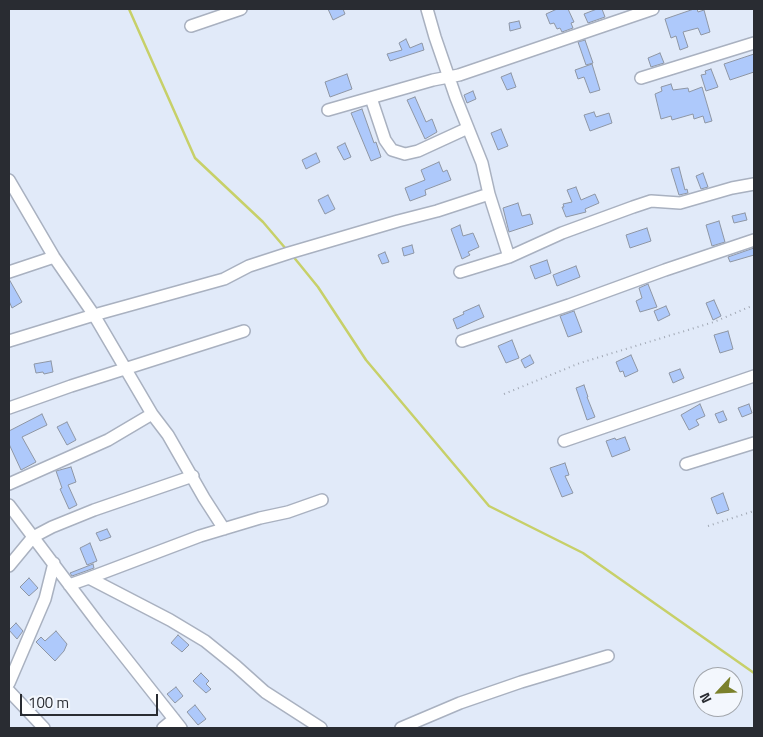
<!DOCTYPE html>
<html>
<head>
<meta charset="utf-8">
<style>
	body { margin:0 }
	#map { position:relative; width:763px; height:737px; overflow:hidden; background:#e1eaf9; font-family:"Titillium Web",sans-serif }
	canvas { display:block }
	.frame { position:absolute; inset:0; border:10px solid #292c32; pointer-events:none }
	.north { position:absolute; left:693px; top:667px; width:50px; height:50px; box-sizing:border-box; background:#f3f7fd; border:1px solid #a2a6ac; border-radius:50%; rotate:245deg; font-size:14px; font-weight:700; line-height:20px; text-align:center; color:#292c32 }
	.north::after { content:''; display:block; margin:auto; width:18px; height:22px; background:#7b812b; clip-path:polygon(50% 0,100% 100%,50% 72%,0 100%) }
	.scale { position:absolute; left:20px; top:694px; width:138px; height:22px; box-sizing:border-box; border:2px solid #292c32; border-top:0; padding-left:6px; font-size:15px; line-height:18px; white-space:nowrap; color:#292c32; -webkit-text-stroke:4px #f3f7fd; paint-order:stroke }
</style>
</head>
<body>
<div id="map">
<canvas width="763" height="737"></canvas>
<div class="frame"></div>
<div class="north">N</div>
<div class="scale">100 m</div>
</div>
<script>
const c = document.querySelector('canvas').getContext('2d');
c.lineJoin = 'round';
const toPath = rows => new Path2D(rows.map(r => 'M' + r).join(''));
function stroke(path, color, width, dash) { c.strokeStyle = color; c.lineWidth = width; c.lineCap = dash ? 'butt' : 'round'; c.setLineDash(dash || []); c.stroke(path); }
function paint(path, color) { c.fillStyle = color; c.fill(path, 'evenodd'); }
stroke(toPath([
	[129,9,195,158,263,222,286,249],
	[292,255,318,287,366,360,489,506,583,553,754,673]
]), '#c7d069', 2.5);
const building = toPath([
	[328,9,343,9,345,14,333,20,328,9],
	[557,9,568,9,574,22,571,23,573,28,562,32,560,28,557,29,554,23,550,24,546,14,557,9],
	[597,9,602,9,605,17,588,23,584,14,597,9],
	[694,9,697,9,698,12,704,10,710,32,701,35,698,28,683,32,688,47,680,50,676,36,671,38,665,19,694,9],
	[519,21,521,28,510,31,509,23,519,21],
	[406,39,410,48,422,43,424,50,390,61,387,54,402,50,399,43,406,39],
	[585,40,593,63,586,65,578,42,585,40],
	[660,53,664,63,651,67,648,58,660,53],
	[754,54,754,72,730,80,724,64,754,54],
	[592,64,600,90,590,93,584,77,578,79,575,70,592,64],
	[711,69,718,87,706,91,701,75,706,74,705,71,711,69],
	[511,73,516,87,507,90,501,77,511,73],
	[347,74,352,89,330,97,325,82,347,74],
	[671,84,673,90,688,88,689,92,702,87,712,121,705,123,703,116,694,119,693,114,672,120,671,116,661,119,655,94,662,91,661,87,671,84],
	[473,91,476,99,467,103,464,95,473,91],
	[415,97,426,122,432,119,437,132,425,139,407,100,415,97],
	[362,109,374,143,376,142,381,157,371,161,351,113,362,109],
	[594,112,596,117,609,113,612,123,590,131,584,115,594,112],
	[501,129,508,146,498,150,491,133,501,129],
	[345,143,351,157,344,160,337,147,345,143],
	[316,153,320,162,306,169,302,160,316,153],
	[439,162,443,172,447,170,451,180,425,190,426,195,410,201,405,188,425,180,421,170,439,162],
	[679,167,685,190,687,189,688,193,679,195,671,169,679,167],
	[703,173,708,187,701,189,696,176,703,173],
	[576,187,581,200,595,194,599,203,585,209,586,212,566,217,562,207,564,207,563,204,572,202,567,190,576,187],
	[328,195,335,209,325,214,318,200,328,195],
	[518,203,522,216,530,214,533,224,509,232,503,208,518,203],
	[745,213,747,220,734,223,732,216,745,213],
	[719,221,725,242,712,246,706,225,719,221],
	[460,225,463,236,473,233,479,247,468,252,470,255,462,259,451,229,460,225],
	[647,228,651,241,630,248,626,235,647,228],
	[412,245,414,253,404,256,402,248,412,245],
	[754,248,754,255,730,262,728,257,754,248],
	[385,252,389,262,382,264,378,255,385,252],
	[547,260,551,273,535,279,530,266,547,260],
	[576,266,580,277,557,286,553,275,576,266],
	[9,279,22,302,12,308,9,301,9,279],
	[648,284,657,307,640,312,636,301,642,298,639,288,648,284],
	[714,300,721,316,713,320,706,303,714,300],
	[479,305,484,317,457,329,453,319,464,314,463,312,479,305],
	[666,306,670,315,658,321,654,311,666,306],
	[574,311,582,332,568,337,560,316,574,311],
	[728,331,733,349,720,353,714,335,728,331],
	[512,340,519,358,506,363,498,346,512,340],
	[530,355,534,363,525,368,521,360,530,355],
	[631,355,638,371,625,377,623,371,620,372,616,362,631,355],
	[51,361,53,372,44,374,43,372,36,373,34,364,51,361],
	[680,369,684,378,673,383,669,373,680,369],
	[584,385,588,397,587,397,595,417,587,420,576,388,584,385],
	[700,404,705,416,696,420,699,425,689,430,681,415,700,404],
	[749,404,752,413,742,417,738,408,749,404],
	[723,411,727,420,719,423,715,414,723,411],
	[42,414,47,425,22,437,36,462,21,470,9,444,9,431,42,414],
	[67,422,76,440,67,445,57,427,67,422],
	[625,437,630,450,612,457,606,441,615,438,616,440,625,437],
	[565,463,569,475,565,476,573,493,562,497,550,468,565,463],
	[71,467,76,482,68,485,77,505,69,509,60,489,62,488,56,471,71,467],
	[723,493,729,510,717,514,711,498,723,493],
	[107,529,111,537,100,541,96,533,107,529],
	[90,543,97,561,87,565,80,548,90,543],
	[93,564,94,568,86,571,72,576,70,573,93,564],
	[29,578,38,588,29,596,20,587,29,578],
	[16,623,23,631,17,639,9,630,16,623],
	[56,631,67,644,64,651,55,661,36,642,41,637,45,641,56,631],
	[178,635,189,645,182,652,171,643,178,635],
	[201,673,209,681,206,684,211,689,206,693,193,681,201,673],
	[176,687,183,696,175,703,167,694,176,687],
	[195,705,206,719,198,725,187,712,195,705]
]);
paint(building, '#aec9fb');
stroke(building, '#8e96a4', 1);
const minor = toPath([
	[427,9,435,37,456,98,482,163,489,194,509,257],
	[191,26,241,9],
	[641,78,754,43],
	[371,98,385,140,392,150,405,154,418,151,468,128],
	[328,110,433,80,459,75,653,9],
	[9,180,54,257,94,315,152,414,168,435,204,498,224,529],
	[9,272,54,257],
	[460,272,509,257,562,233,633,207,651,201,680,203,732,188,754,184],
	[9,341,94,315,224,279,249,266,289,253,398,221,437,211,489,194],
	[462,341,569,305,665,270,754,240],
	[9,408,71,386,244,331],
	[564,441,754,376],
	[686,464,754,443],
	[9,484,108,440,152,414],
	[9,505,98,623,181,728],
	[9,566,33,537,52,527,94,510,193,476],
	[89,578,200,536,260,518,288,512,322,500],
	[69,585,89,578,170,620,205,641,236,666,265,692,321,728],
	[9,683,45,599,54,563],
	[9,691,44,728],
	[163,728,174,719],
	[401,728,460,703,521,682,608,656]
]);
stroke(minor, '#a9b1c0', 14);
stroke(toPath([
	[504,394,580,363,714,322,754,305],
	[708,526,754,511]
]), '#a1a8b4', 2, [1, 4]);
stroke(minor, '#fff', 11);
</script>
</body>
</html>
